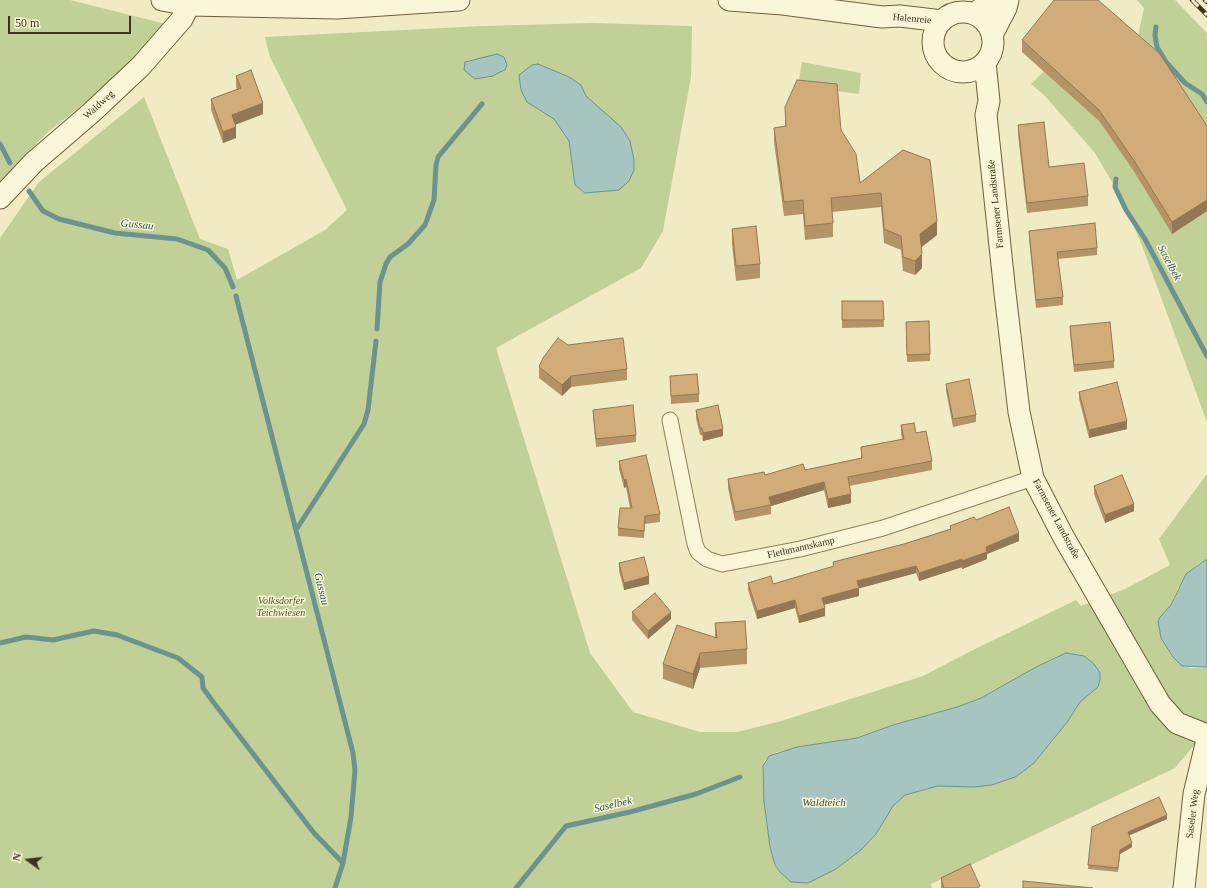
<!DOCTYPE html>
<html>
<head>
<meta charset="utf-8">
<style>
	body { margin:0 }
	#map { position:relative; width:1207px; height:888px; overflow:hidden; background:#f1ebc4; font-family:Georgia,serif }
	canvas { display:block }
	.north { position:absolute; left:8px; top:840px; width:40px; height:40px; -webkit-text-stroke:3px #f8f4d4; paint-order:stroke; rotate:285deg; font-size:11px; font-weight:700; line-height:16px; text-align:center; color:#3c321e }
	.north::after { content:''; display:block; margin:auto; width:14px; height:18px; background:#3c321e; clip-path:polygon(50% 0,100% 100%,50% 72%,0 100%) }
	.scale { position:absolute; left:8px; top:16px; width:123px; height:18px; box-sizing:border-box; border:2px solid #3c321e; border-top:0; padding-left:5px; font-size:12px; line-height:14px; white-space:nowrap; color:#3c321e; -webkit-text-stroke:3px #f8f4d4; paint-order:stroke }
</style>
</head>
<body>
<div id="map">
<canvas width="1207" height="888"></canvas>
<div class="north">N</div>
<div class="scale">50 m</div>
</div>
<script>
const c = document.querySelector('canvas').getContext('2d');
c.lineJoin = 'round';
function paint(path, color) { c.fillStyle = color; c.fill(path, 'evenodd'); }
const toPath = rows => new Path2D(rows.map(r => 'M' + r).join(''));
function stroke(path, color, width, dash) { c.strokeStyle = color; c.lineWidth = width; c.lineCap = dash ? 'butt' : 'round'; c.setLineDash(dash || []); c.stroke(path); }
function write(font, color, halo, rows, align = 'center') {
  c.font = font + ' Georgia,serif'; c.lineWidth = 3; c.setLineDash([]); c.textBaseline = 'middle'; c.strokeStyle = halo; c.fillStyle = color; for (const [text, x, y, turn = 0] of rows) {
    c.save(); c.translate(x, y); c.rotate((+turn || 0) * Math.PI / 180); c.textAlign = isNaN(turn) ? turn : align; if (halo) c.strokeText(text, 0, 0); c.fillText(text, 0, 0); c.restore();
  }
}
paint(toPath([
	[0,0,70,0,166,24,122,74,49,131,0,181],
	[1137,0,1175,0,1207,33,1207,138,1136,45,1144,8],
	[593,23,692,26,691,77,663,231,641,268,496,348,590,653,633,712,700,732,737,732,781,721,923,676,973,650,1076,600,1081,606,1125,589,1170,565,1159,539,1207,474,1207,559,1197,565,1178,588,1171,605,1160,617,1173,657,1182,666,1192,668,1207,667,1207,730,1175,768,931,884,932,888,0,888,0,238,39,182,144,97,200,239,228,249,237,280,325,230,347,210,270,57,265,37,482,26],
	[1066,653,1098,687,1080,702,1068,721,1034,763,1021,773,1015,777,992,785,938,786,905,795,893,806,876,834,861,850,836,869,808,883,791,882,780,872,775,865,770,847,764,801,764,761,777,752,857,738,893,725,957,707,981,698,1036,667],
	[802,62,861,73,859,94,798,86],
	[1044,71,1099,121,1135,173,1207,211,1207,422,1141,243,1119,194,1095,153,1045,96,1031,84]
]), '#c0d097');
const water = toPath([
	[497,54,504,57,507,65,505,70,500,72,493,76,475,79,464,70,465,62,497,54],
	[538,64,569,77,581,85,586,96,621,127,630,141,634,160,634,170,629,181,619,190,585,193,575,185,569,141,554,119,527,102,521,90,519,75,532,65,538,64],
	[1207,559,1207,667,1182,666,1173,657,1161,638,1158,621,1160,617,1171,605,1186,574,1207,559],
	[1066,653,1084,656,1094,664,1100,673,1100,680,1098,687,1080,702,1068,721,1034,763,1021,773,1015,777,992,785,974,787,938,786,905,795,893,806,876,834,861,850,836,869,808,883,791,882,780,872,775,865,770,847,764,801,763,766,769,756,797,747,857,738,893,725,957,707,981,698,1036,667,1066,653]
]);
paint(water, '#a6c4c0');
stroke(water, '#6c9390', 1);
stroke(toPath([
	[1156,27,1155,35,1157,47,1166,62,1185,83,1202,94,1207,102],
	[0,144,10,163],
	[1116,179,1115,187,1126,210,1145,239,1207,356],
	[29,191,43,211,59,219,115,233,177,239,208,250,225,268,233,287],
	[236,296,353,753,355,770,351,817,343,863,335,888],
	[377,329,380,282,386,264,390,257,408,244,425,225,434,200,436,165,438,157,482,104],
	[296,530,364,424,368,410,376,341],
	[0,643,26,637,53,640,94,631,117,635,178,658,202,677,203,688,214,703,314,833,343,863],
	[516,888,566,826,630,812,696,794,740,777]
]), '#6c9390', 5);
const street = toPath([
	[670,420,695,544,698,552,707,559,722,564,800,549,883,528,1033,478]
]);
const secondary = toPath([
	[162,0,189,5,337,8,459,0],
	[729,0,783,4,882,17,900,16,942,21],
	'933 42a30 30 0 1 1 60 0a30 30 0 1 1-60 0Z',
	[974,14,992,0],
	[992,35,1006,8,1008,0],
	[985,62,989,101,986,115,1005,293,1019,412,1033,478,1063,536,1160,704,1177,723,1207,735],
	[0,198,34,162,91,113,141,66,182,19,189,5],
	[1184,888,1194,794,1207,740]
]);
stroke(street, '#8d7e59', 17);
stroke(secondary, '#6f5e3c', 23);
stroke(street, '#fbf6d8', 15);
stroke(secondary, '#fbf6d8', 21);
const rail = toPath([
	[1192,0,1207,15],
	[1205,0,1207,2]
]);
stroke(rail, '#3c321e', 4.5);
stroke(rail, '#f8f4d4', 3, [9]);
paint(toPath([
	[1022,40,1207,126,1207,211,1172,234,1135,173,1099,121,1022,52],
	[236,76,263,114,235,125,236,138,223,143,211,110,211,99,237,89,236,87],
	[785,107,841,130,860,183,903,150,937,235,922,247,922,268,915,275,903,271,901,250,884,243,881,207,832,212,833,223,833,237,805,240,803,214,784,216,774,142,774,128,785,126],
	[1018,125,1049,167,1088,196,1088,206,1027,213,1018,135],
	[732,229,760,264,760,278,736,281,732,244],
	[1029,231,1097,248,1097,255,1058,259,1063,297,1063,305,1036,308,1029,238],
	[842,301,883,301,884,327,842,328],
	[906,322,930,354,930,361,907,362],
	[1070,326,1114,361,1114,368,1074,372,1070,333],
	[568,345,627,369,627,380,571,387,562,396,539,378,539,367],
	[670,376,699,394,699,402,671,404],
	[946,384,976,415,976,422,953,427,946,391],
	[1079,392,1127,429,1089,438,1079,399],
	[593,410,636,435,636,442,596,447,593,417],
	[696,410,723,436,703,441,702,435,700,435,696,418],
	[901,425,916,433,932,461,932,470,849,486,851,503,828,508,824,490,771,506,771,514,735,521,728,488,728,479,765,475,805,470,861,458,861,447,902,439,901,434],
	[619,461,660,514,660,522,645,524,644,538,618,536,618,528,630,508,626,487,624,488,619,469],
	[1094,486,1134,511,1105,523,1094,494],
	[976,520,1019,541,987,554,987,559,962,569,962,567,919,581,916,573,859,588,859,596,824,605,825,616,799,623,795,608,757,619,748,590,748,583,773,584,833,567,833,562,904,544,950,529,950,526],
	[619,563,649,584,624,590,619,571],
	[632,612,671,619,648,639,632,620],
	[715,623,747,649,747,664,700,668,693,689,663,679,663,664,715,638],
	[1167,819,1129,835,1132,847,1120,854,1118,872,1088,869,1092,827],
	[941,878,980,888,941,888]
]), '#b49467');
paint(toPath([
	[263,103,263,114,232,126,232,115],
	[236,127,236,138,223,143,223,132],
	[1207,200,1207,211,1172,234,1172,222],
	[937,221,937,235,920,248,920,234],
	[922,254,922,268,915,275,915,261],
	[571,376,571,387,562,396,562,385],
	[1127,421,1127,429,1089,438,1089,430],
	[723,429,723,436,703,441,703,433],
	[626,479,626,487,624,488,624,480],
	[824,482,824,490,771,506,769,497],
	[851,494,851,503,828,508,828,499],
	[1134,504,1134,511,1105,523,1105,515],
	[1019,533,1019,541,987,554,987,559,962,569,962,561,986,547],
	[962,559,962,567,919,581,919,573],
	[916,566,916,573,857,589,857,581],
	[649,576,649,584,624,590,624,583],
	[859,588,859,596,822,605,822,598],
	[795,600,795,608,757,619,757,611],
	[825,608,825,616,799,623,799,616],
	[671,612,671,619,648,639,648,631],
	[700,653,700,668,693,689,693,674],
	[1167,815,1167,819,1128,836,1128,832],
	[1132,843,1132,847,1120,854,1118,872,1120,850]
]), '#927854');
const building = toPath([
	[1054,0,1098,0,1160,54,1207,126,1207,200,1172,222,1135,162,1099,110,1022,40,1054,0],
	[251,70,263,103,232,115,236,127,223,132,211,99,241,88,236,76,251,70],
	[797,80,837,84,841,130,856,154,860,183,903,150,930,160,937,221,920,234,922,254,915,261,903,257,901,236,884,229,881,193,831,198,833,223,805,226,803,200,784,202,774,128,786,126,785,107,797,80],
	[1044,122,1049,167,1084,163,1088,196,1027,203,1018,125,1044,122],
	[1095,223,1097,248,1057,252,1063,297,1036,300,1029,231,1095,223],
	[756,226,760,264,736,266,732,229,756,226],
	[842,301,883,301,884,320,842,320,842,301],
	[929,321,930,354,907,355,906,322,929,321],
	[1110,322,1114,361,1074,365,1070,326,1110,322],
	[558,338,568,345,623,338,627,369,571,376,562,385,539,367,543,358,558,338],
	[697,374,699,394,671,396,670,376,697,374],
	[969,379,976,415,953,419,946,384,969,379],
	[1117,382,1127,421,1089,430,1079,392,1117,382],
	[633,405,636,435,596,439,593,410,633,405],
	[718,405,723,429,703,433,702,428,700,428,696,410,718,405],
	[914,423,916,433,926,431,932,461,848,477,851,494,828,499,824,482,769,497,771,505,735,512,728,479,764,472,765,475,803,464,805,470,862,458,861,447,904,439,901,425,914,423],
	[646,455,660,514,645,516,644,531,618,528,620,508,632,508,626,479,624,480,619,461,646,455],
	[1122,475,1134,504,1105,515,1094,486,1122,475],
	[1009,507,1019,533,986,547,987,552,962,561,962,559,919,573,916,566,857,581,859,588,822,598,825,608,799,616,795,600,757,611,748,583,771,576,773,584,834,566,833,562,904,544,951,529,950,526,974,517,976,520,1009,507],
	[644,557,649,576,624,583,619,563,644,557],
	[655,593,671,612,648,631,632,612,655,593],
	[745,621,747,649,700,653,693,674,663,664,677,625,717,638,715,623,745,621],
	[1159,797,1167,815,1128,832,1132,843,1120,850,1118,868,1088,865,1092,827,1159,797],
	[970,864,980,886,977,888,944,888,941,878,970,864],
	[1023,881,1093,888,1023,888,1023,881]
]);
paint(building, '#d1ac78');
stroke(building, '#927854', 1);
write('10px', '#3c321e', '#f8f4d4', [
	["Halenreie",912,19,5],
	["Waldweg",99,105,-42],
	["Farmsener Landstraße",996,204,-96],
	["Farmsener Landstraße",1056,519,62],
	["Flethmannskamp",801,548,-13],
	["Saseler Weg",1193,814,-83]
]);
write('italic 10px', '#435a23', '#f8f4d4', [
	["Volksdorfer",281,601],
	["Teichwiesen",281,613]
]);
write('italic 11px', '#2c575d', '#f8f4d4', [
	["Gussau",137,225,6],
	["Saselbek",1169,263,62],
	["Gussau",321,589,76],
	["Waldteich",824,803],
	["Saselbek",613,805,-13]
]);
</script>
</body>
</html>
